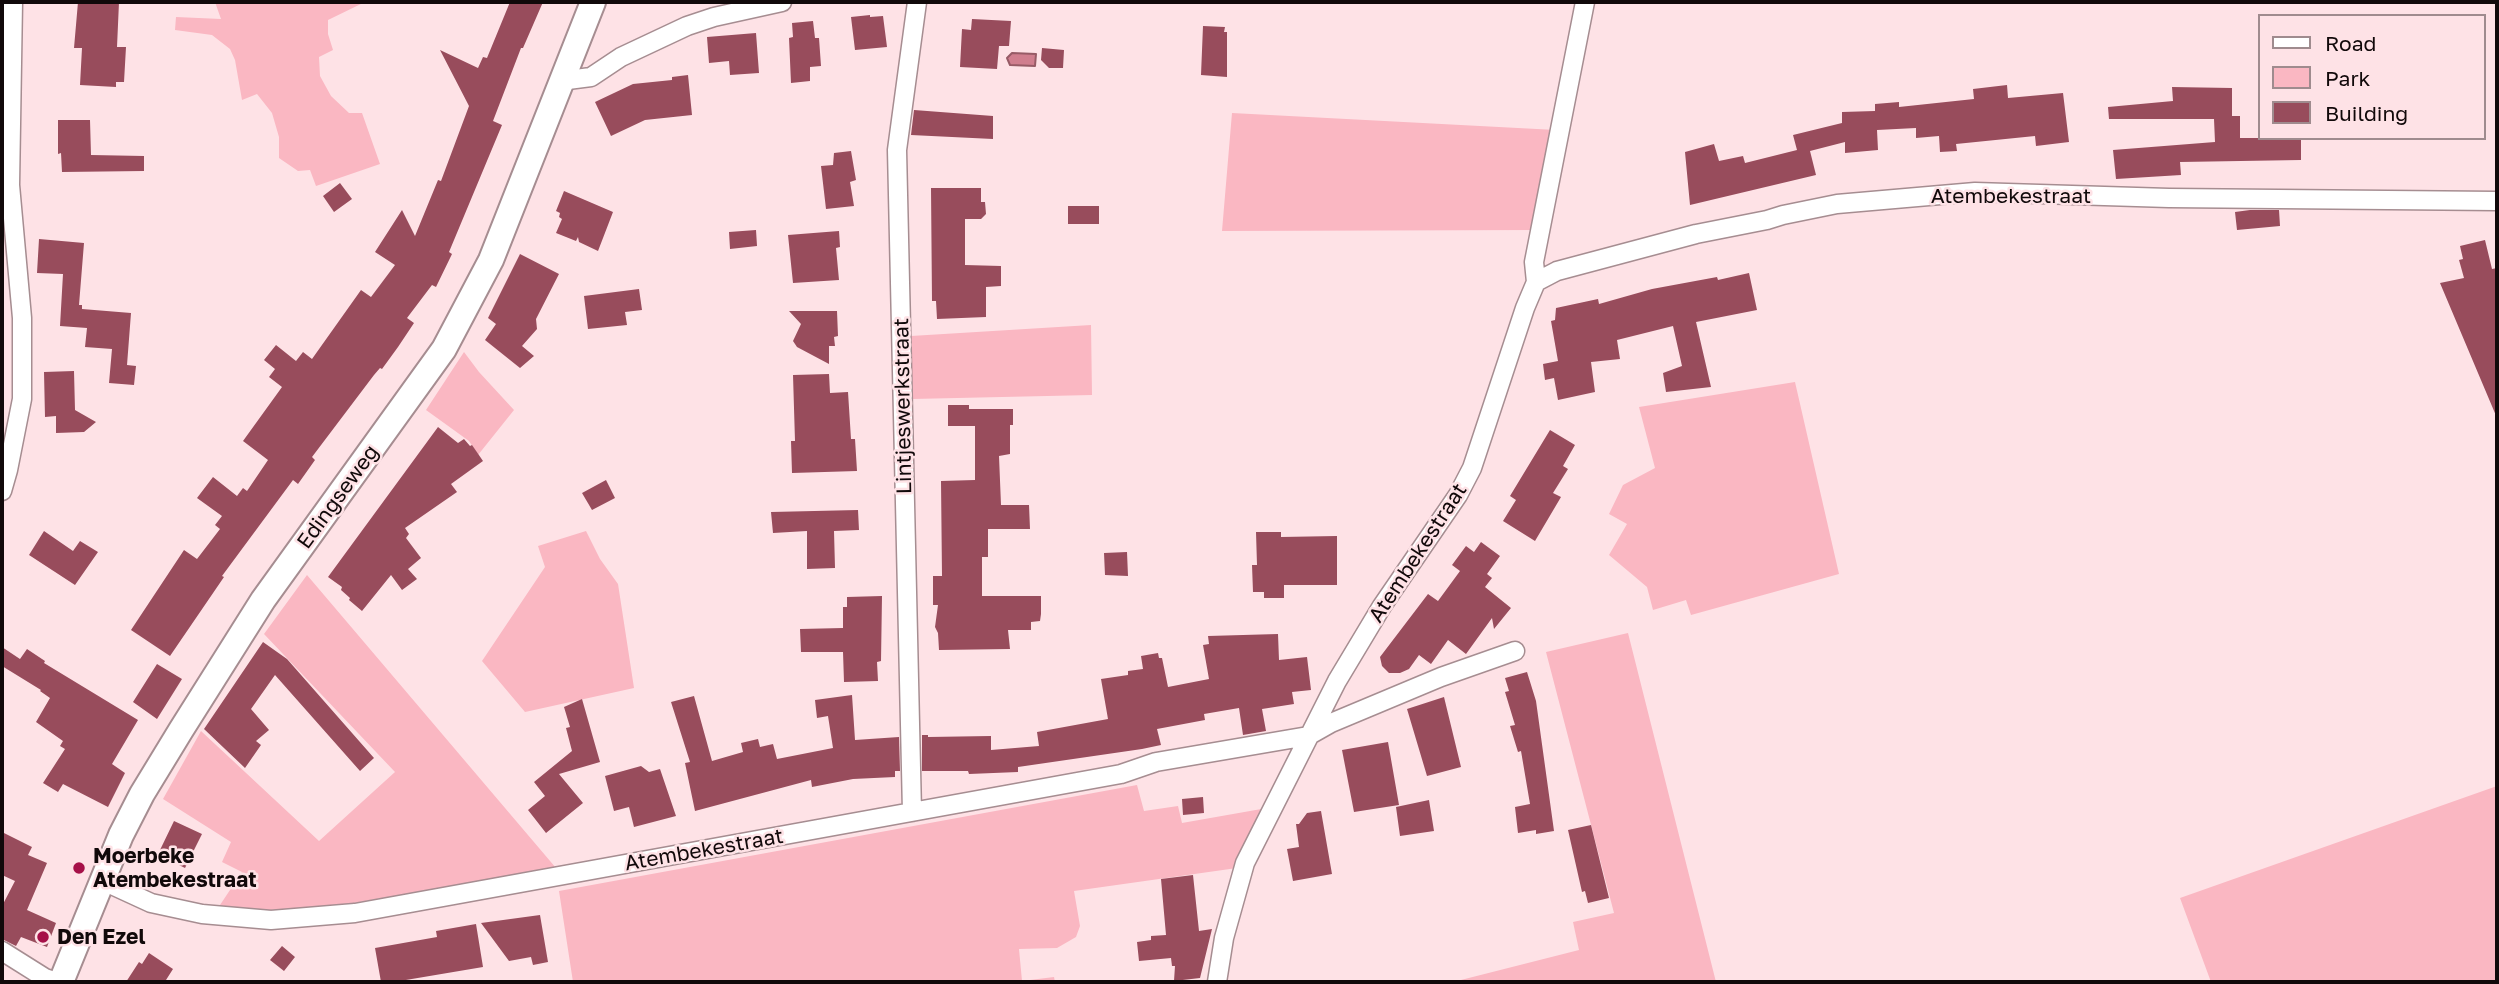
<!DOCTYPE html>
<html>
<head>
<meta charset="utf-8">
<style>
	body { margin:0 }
	#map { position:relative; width:2499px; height:984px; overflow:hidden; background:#fee2e6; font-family:"Golos Text",sans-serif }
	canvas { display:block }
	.frame { position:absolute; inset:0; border:4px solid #11090a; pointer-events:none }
	.legend { position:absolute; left:2258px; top:14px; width:228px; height:126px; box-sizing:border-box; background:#fee2e6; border:2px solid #9f8b8e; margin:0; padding:9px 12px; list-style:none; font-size:21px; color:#11090a }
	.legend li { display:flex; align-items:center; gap:14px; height:35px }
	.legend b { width:35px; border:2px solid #9f8b8e }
</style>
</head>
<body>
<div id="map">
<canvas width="2499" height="984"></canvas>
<div class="frame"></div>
<ul class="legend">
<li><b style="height:9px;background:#fff"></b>Road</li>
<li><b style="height:19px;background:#fab7c2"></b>Park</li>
<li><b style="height:19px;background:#984c5c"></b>Building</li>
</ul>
</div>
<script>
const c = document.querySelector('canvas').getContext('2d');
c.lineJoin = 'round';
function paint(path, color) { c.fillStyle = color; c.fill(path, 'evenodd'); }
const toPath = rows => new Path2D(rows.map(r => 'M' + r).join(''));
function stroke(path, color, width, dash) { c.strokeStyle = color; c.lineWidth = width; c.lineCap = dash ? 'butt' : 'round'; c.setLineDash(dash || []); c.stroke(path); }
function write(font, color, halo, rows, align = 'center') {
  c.font = font + ' "Golos Text",sans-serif'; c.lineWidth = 5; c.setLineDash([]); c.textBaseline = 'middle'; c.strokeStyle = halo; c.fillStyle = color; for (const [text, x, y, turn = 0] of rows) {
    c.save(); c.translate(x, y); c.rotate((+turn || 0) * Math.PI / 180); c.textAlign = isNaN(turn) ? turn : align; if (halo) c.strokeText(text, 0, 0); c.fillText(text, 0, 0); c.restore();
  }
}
paint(toPath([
	[215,2,365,2,328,20,328,34,333,50,319,57,320,76,331,96,349,113,362,113,380,164,316,186,310,170,298,171,279,158,279,137,272,113,257,94,242,100,235,60,230,49,212,35,175,30,176,17,221,19],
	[1232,113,1556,130,1537,230,1222,231],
	[1091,325,1092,395,912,399,911,336],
	[464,352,479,372,514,410,478,455,469,441,426,410],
	[1795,382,1839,574,1691,615,1686,600,1653,610,1647,587,1609,555,1627,524,1609,514,1623,485,1655,468,1639,407],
	[586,531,600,559,618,584,634,688,525,712,482,661,545,567,538,546],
	[307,575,556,868,336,906,271,912,218,908,242,872,222,862,231,842,163,799,201,731,319,841,395,772,264,634],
	[1628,633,1716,982,1453,982,1579,950,1573,922,1614,913,1546,652],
	[1137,785,1144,811,1178,806,1182,823,1267,808,1237,868,1074,891,1080,926,1076,937,1057,948,1019,949,1022,981,1054,977,1055,982,573,982,559,891],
	[2497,786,2497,982,2211,982,2180,898]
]), '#fab7c2');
const water = toPath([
	[1012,53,1036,54,1035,66,1010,65,1007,58,1012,53]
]);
paint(water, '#d07e8e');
stroke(water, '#975b66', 2);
paint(toPath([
	[78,2,119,2,117,47,126,47,124,82,116,82,116,87,80,85,82,48,74,48],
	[510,2,543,2,523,48,521,48,493,121,502,125,449,252,452,254,436,287,432,285,407,318,414,323,398,347,382,369,380,368,374,375,312,457,315,460,298,484,293,480,222,576,224,577,170,656,131,630,184,550,197,559,220,529,215,525,222,516,197,498,213,477,237,496,243,488,247,491,268,460,243,441,282,387,269,377,275,369,264,360,276,345,296,361,303,352,312,359,361,290,371,297,395,265,375,252,402,210,415,236,438,180,441,181,469,106,440,50,478,68,483,57,487,58],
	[870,15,870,17,883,16,887,47,855,50,851,17],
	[972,19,1011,21,1009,46,999,46,997,69,960,67,962,29,971,30],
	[813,21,815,38,819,38,821,66,810,67,810,81,791,83,789,38,793,37,792,23],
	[1203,26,1225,27,1224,32,1227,32,1227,77,1201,75],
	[756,33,759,73,730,75,729,61,709,63,707,37],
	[1042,48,1064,50,1063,68,1049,68,1041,60],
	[688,75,692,115,645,120,611,136,595,102,633,84,672,80,672,77],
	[2007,85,2008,98,2063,93,2069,142,2036,146,2035,136,1956,144,1957,151,1940,152,1939,136,1916,138,1916,128,1877,130,1878,150,1845,153,1845,142,1810,151,1816,175,1690,205,1685,152,1714,144,1719,161,1743,156,1745,163,1797,150,1793,135,1842,123,1842,112,1875,111,1875,104,1899,102,1899,107,1974,99,1973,89],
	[2172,87,2232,88,2232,116,2240,116,2240,138,2301,138,2301,160,2180,162,2181,175,2116,179,2113,150,2215,142,2214,119,2109,119,2108,107,2173,101],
	[914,110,993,116,993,139,911,135],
	[58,120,90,120,91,155,144,156,144,171,62,172,61,153,58,154],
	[851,151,856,180,850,182,854,206,826,209,821,166,833,165,834,153],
	[340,183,352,199,334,212,323,196],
	[931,188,981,188,981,202,985,202,986,214,981,219,965,219,965,265,1001,266,1001,286,986,287,986,317,937,319,936,301,932,301],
	[564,191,613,212,598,251,579,242,578,237,576,241,556,233,562,219,559,217,560,213,556,211],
	[1068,206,1099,206,1099,224,1068,224],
	[2250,210,2279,210,2280,226,2237,230,2235,212],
	[756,230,757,246,730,249,729,232],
	[839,231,840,247,836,248,839,280,793,283,788,235],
	[39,239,84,243,79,305,82,305,82,309,131,313,127,365,136,366,134,385,109,383,112,349,85,347,87,328,60,326,63,274,37,273],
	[2485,240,2492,269,2497,268,2497,418,2440,283,2464,278,2459,260,2463,259,2460,246],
	[520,254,559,274,536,319,537,329,522,346,534,356,520,368,485,340,496,324,488,318],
	[1749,273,1757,310,1696,322,1711,387,1666,392,1663,373,1682,366,1673,326,1617,340,1620,359,1591,362,1595,392,1558,400,1554,378,1545,380,1543,364,1558,361,1551,321,1555,320,1556,308,1598,299,1599,304,1652,289,1717,277,1718,280],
	[639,289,642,310,625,312,627,325,588,329,584,296],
	[789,311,837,311,838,336,834,337,835,346,829,346,829,364,797,347,793,341,801,324],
	[74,371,75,410,96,422,84,432,56,433,56,416,45,417,44,372],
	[829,374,830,393,848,392,851,439,855,439,857,471,792,473,791,441,795,441,793,375],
	[948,405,969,405,969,409,1013,409,1013,425,1010,425,1010,454,999,456,1001,505,1029,505,1030,529,988,529,988,557,982,557,982,596,1041,596,1041,614,1040,621,1031,622,1031,630,1008,630,1010,649,939,650,938,633,935,627,938,605,933,605,933,576,942,576,941,481,975,480,975,426,948,426],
	[438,427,458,443,464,439,470,446,472,445,483,461,451,484,457,492,405,528,409,534,406,538,421,558,408,569,417,579,402,590,391,575,362,611,349,600,350,598,341,590,342,587,328,577],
	[1550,430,1575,445,1563,466,1568,469,1553,493,1561,497,1535,541,1503,521,1516,500,1510,496],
	[606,480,615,498,592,510,582,493],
	[858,510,859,530,834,531,835,568,807,569,807,531,773,533,771,512],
	[44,531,73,551,80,541,98,552,75,585,29,555],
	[1256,532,1281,532,1281,537,1337,536,1337,585,1284,585,1284,598,1264,598,1264,592,1253,592,1252,565,1257,565],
	[1481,542,1500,556,1487,574,1492,578,1485,587,1511,608,1494,629,1492,618,1466,654,1448,640,1431,664,1419,655,1409,669,1400,673,1389,673,1382,666,1380,657,1428,594,1438,601,1460,571,1452,565,1466,546,1474,552],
	[1127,552,1128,576,1105,575,1104,553],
	[882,596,881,661,877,662,878,681,844,682,843,652,801,652,800,629,843,628,843,607,847,607,847,597],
	[1278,634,1279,660,1307,657,1311,690,1292,692,1294,704,1262,709,1266,731,1243,735,1239,708,1204,714,1205,720,1157,729,1161,745,1142,749,1018,767,1018,772,969,774,968,771,922,771,922,735,928,735,928,737,991,736,991,750,1039,746,1037,732,1108,719,1101,679,1128,675,1128,671,1143,669,1141,656,1158,653,1159,658,1162,658,1168,687,1209,679,1203,645,1209,644,1208,636],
	[263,642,287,659,374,758,360,771,275,675,251,709,269,730,256,741,261,745,245,768,204,729],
	[2,647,20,659,27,649,45,661,44,663,138,720,112,764,125,773,108,807,63,784,58,792,43,783,65,749,60,746,63,741,36,722,50,698,40,691,41,690,2,666],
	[157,664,182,679,157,719,133,702],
	[1527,672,1536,701,1554,831,1536,834,1536,830,1518,833,1515,807,1530,804,1521,751,1518,752,1510,726,1515,725,1505,692,1509,691,1505,678],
	[852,695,855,740,899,737,900,771,895,771,895,777,853,779,812,787,811,780,695,811,685,763,690,762,671,702,694,696,712,761,743,752,741,743,758,739,760,747,773,744,777,759,833,748,828,716,817,718,815,700],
	[1444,697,1461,767,1427,776,1407,709],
	[582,699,600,762,559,774,583,803,546,833,528,810,545,796,534,782,572,751,566,728,570,727,564,707],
	[1388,742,1399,805,1354,812,1342,750],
	[641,766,649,772,660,769,676,816,634,827,629,807,614,811,605,776],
	[1203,797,1204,813,1183,815,1182,799],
	[1429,800,1434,831,1400,836,1396,807],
	[1321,811,1332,874,1293,881,1287,849,1299,847,1296,824,1299,824,1307,813],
	[174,821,202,834,185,868,171,861,173,856,160,850],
	[1591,825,1609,898,1588,903,1585,891,1582,892,1568,830],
	[2,832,32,847,28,855,47,863,27,910,56,923,47,947,21,937,16,946,2,939,2,906,15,881,2,875],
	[1193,875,1199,931,1212,929,1200,978,1174,981,1175,966,1172,966,1171,958,1139,961,1137,942,1151,940,1151,936,1166,935,1161,879],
	[540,915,548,962,533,965,531,957,509,961,481,923],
	[476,924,483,967,394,982,381,982,375,948,437,937,436,931],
	[282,946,295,957,284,971,270,960],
	[149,953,173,969,166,980,170,982,126,982,139,962,142,964]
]), '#984c5c');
const minor = toPath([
	[560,81,591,77,621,57,687,26,714,17,782,2],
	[1536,282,1557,271,1696,234,1767,220,1783,215,1837,204,1975,192,2169,198,2497,201],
	[2,491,8,470,22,399,22,318,10,185,13,2],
	[912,812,897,150,917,2],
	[101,880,151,903,202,914,271,920,355,913,1121,774,1156,762,1308,736,1331,723,1441,677,1515,651],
	[2,951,45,978,57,982],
	[1217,982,1224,938,1245,863,1337,681,1382,606,1458,495,1472,468,1525,308,1536,282,1534,262,1585,2]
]);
const secondary = toPath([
	[61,982,121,835,142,794,181,730,263,600,444,349,491,260,593,2]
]);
stroke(minor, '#a68d91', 21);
stroke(secondary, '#a68d91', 28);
stroke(minor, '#fff', 18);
stroke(secondary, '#fff', 24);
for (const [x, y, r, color] of [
	[79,868,7,"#a61048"],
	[43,937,7,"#a61048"]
]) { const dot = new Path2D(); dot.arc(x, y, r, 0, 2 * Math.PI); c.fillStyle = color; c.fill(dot); stroke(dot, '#fee2e6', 2.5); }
write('21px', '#11090a', '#fee2e6', [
	["Atembekestraat",2011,196],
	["Lintjeswerkstraat",903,406,-91],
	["Edingseweg",338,497,-54],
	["Atembekestraat",1418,553,-57],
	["Atembekestraat",704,850,-10]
]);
write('bold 21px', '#11090a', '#fee2e6', [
	["Moerbeke",93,856],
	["Atembekestraat",93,880],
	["Den Ezel",57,937]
], 'left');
</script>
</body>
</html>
